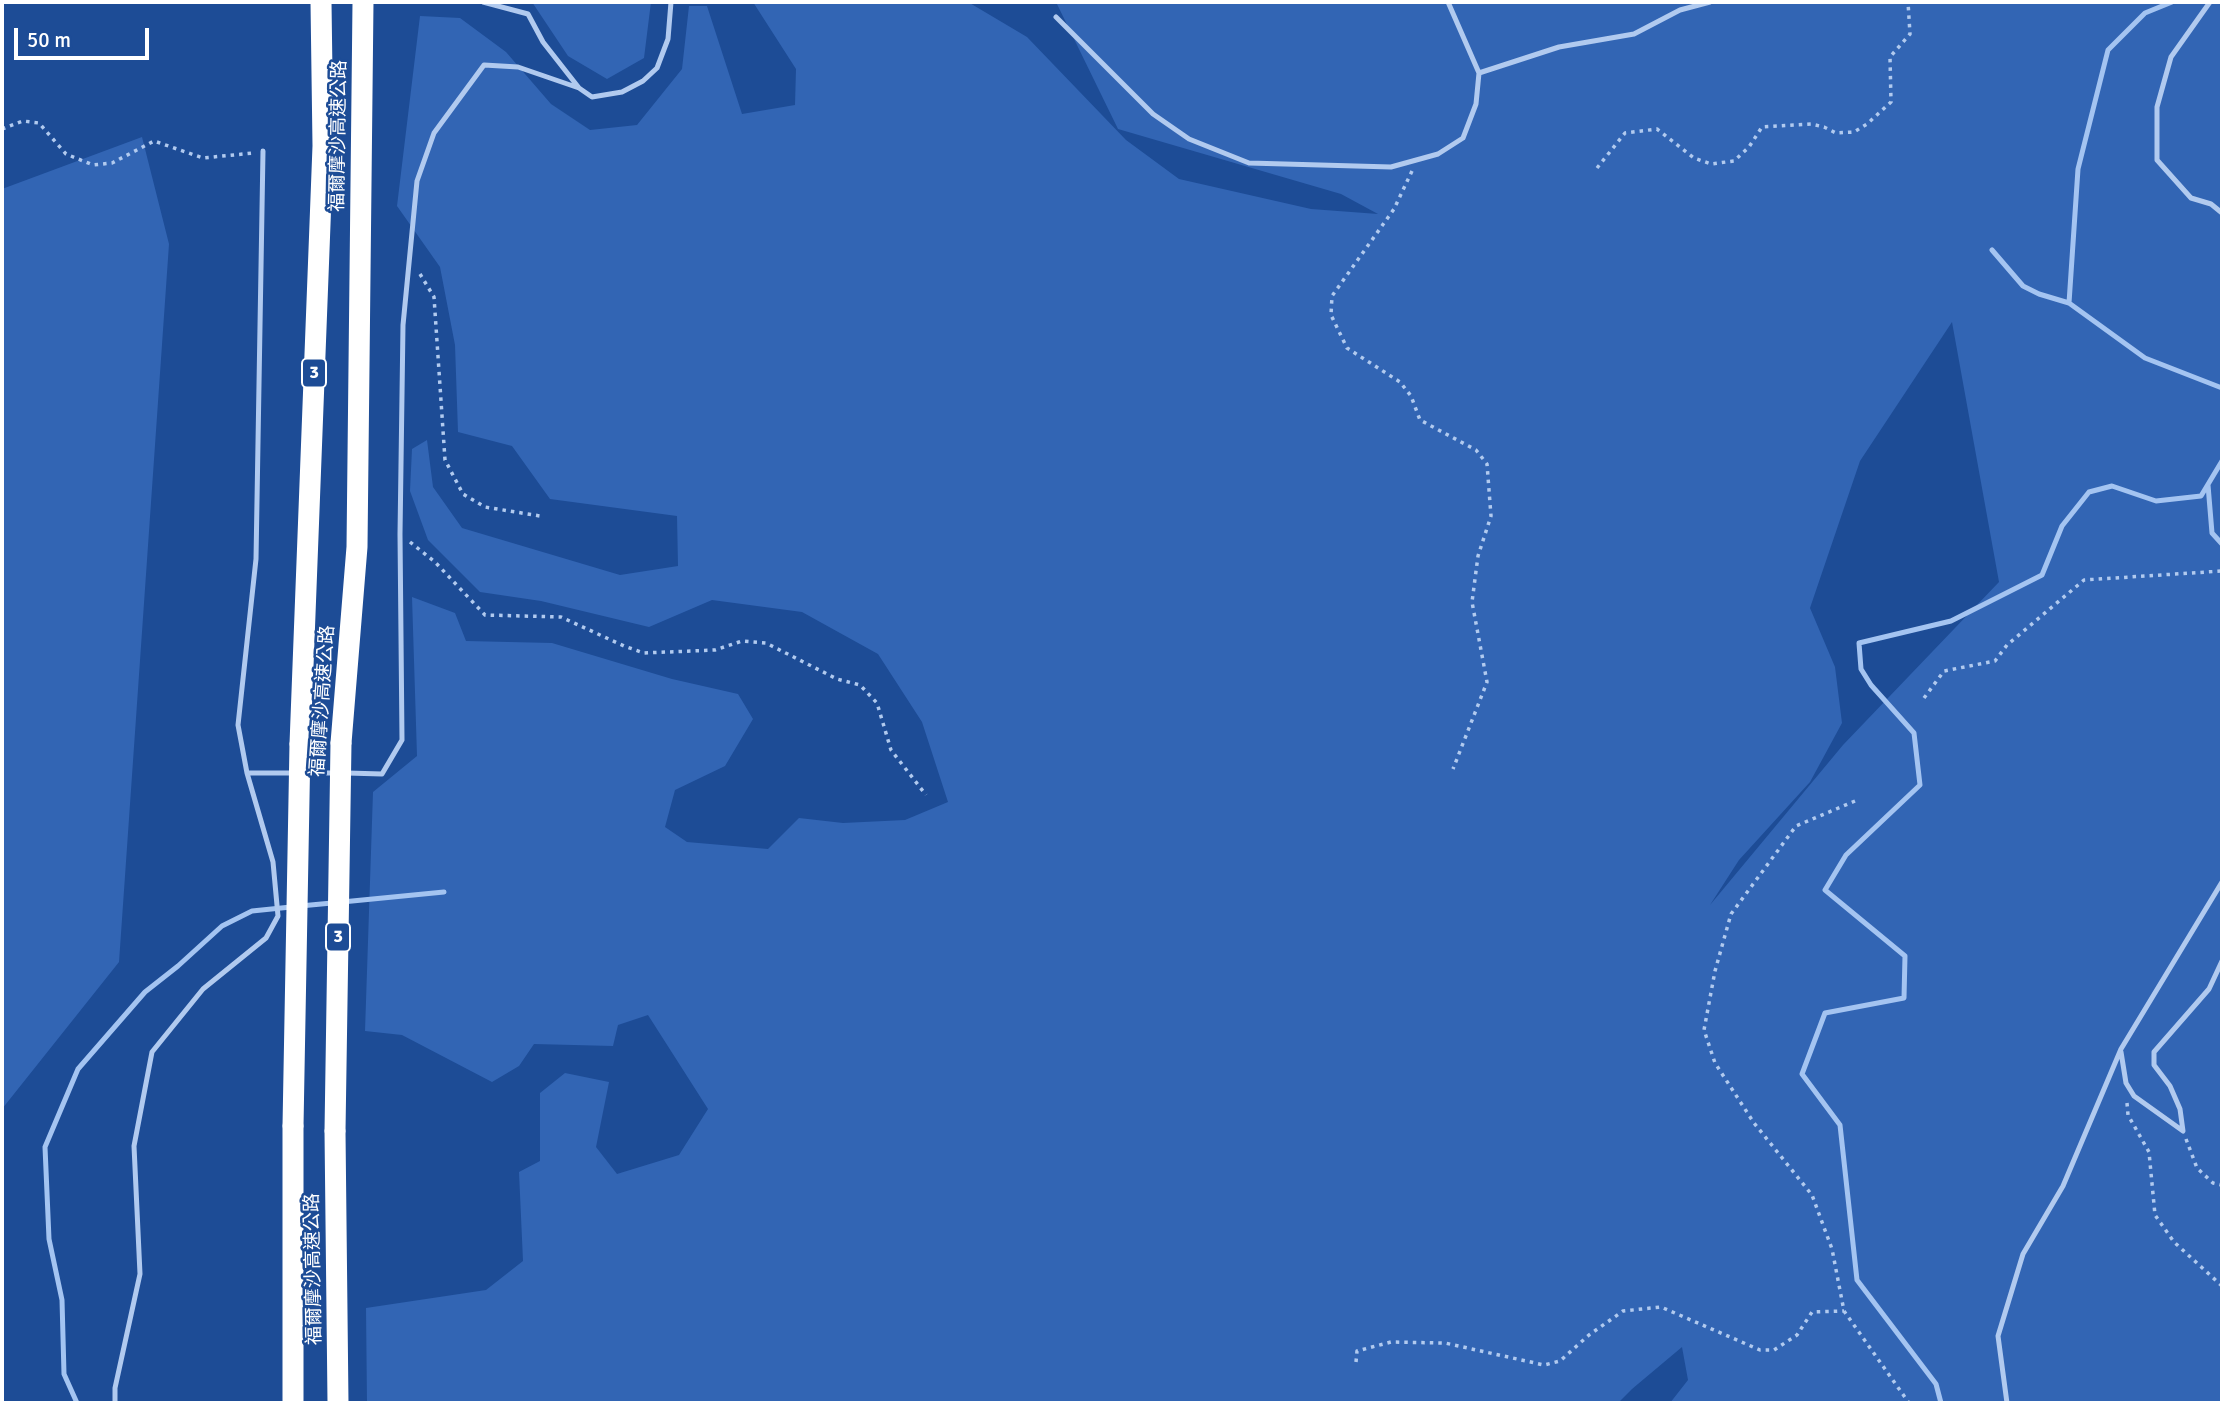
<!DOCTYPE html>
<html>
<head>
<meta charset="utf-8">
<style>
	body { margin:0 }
	#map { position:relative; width:2224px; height:1405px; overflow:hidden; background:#1d4c96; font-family:Signika,sans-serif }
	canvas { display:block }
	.frame { position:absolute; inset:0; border:4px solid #fff; pointer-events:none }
	.scale { position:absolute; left:14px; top:28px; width:135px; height:32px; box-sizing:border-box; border:4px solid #fff; border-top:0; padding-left:9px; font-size:21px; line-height:24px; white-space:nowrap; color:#fff; -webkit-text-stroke:5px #1d4c96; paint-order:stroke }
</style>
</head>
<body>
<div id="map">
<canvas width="2224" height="1405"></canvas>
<div class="frame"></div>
<div class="scale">50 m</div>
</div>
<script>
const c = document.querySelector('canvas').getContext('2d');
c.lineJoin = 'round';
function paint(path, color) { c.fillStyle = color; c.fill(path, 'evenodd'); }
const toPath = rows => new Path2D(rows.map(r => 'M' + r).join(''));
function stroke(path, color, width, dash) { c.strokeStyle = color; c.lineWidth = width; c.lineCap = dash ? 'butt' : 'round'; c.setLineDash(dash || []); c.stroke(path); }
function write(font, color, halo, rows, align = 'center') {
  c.font = font + ' Signika,"Noto Sans TC",sans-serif'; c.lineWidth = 5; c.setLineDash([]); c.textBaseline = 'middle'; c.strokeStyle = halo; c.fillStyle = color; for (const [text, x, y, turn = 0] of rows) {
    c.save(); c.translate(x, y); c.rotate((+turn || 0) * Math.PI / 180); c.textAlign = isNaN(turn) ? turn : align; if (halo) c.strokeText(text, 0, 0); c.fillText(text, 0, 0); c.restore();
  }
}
paint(toPath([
	[532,2,651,2,644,58,607,79,568,56],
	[753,2,968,2,1027,37,1126,140,1179,179,1311,209,1378,214,1341,194,1118,129,1056,2,2222,2,2222,1403,1670,1403,1688,1380,1682,1347,1632,1389,1618,1403,367,1403,366,1308,486,1290,523,1261,519,1172,540,1161,540,1093,565,1073,609,1082,596,1147,617,1174,679,1155,708,1109,648,1015,618,1025,613,1046,534,1044,519,1066,492,1082,402,1035,365,1031,373,792,417,756,412,597,455,613,466,641,552,643,672,679,738,694,753,719,725,766,675,790,665,827,687,842,768,849,799,818,843,823,905,820,948,802,922,722,878,654,802,612,712,600,649,627,541,601,480,592,428,540,410,491,412,449,427,440,433,487,462,528,620,575,678,566,677,516,550,499,512,446,458,432,455,345,440,267,397,206,420,16,460,18,506,52,551,104,590,130,637,125,682,69,689,6,707,6,742,114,795,105,796,69],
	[1952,322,1999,582,1843,745,1710,905,1739,860,1810,782,1842,723,1835,667,1810,608,1860,461],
	[142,137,169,244,119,962,2,1109,2,189]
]), '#3265b4');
stroke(toPath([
	[2172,2,2145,13,2108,50,2078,169,2069,303,2145,358,2222,388],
	[1992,250,2023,286,2039,294,2069,303],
	[2208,485,2212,533,2222,544],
	[342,902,444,892],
	[300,906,332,903],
	[77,1403,64,1374,62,1300,49,1239,45,1147,78,1069,145,992,178,966,222,926,252,911,291,907],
	[1941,1403,1936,1384,1857,1280,1840,1125,1802,1074,1825,1013,1904,998,1905,956,1825,890,1846,855,1920,785,1914,733,1871,685,1861,669,1859,643,1951,621,2042,575,2062,526,2089,492,2112,486,2156,501,2201,496,2222,461]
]), '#a4c4f1', 5);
stroke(toPath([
	[2,129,23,121,39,123,66,154,93,165,112,163,154,141,203,158,253,153],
	[1597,168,1625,133,1657,129,1694,158,1711,164,1734,161,1749,147,1762,127,1811,124,1824,127,1836,133,1854,132,1867,124,1891,102,1890,57,1910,34,1908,2],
	[1412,171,1394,209,1332,296,1331,315,1347,348,1400,382,1411,396,1420,420,1476,450,1487,464,1491,516,1478,556,1472,602,1487,682,1453,769],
	[420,274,434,297,445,460,463,494,485,507,540,516],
	[410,542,435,562,485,615,561,617,624,646,644,653,715,650,742,641,766,643,837,679,860,685,877,703,891,750,926,795],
	[1924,698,1944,671,1995,661,2007,645,2084,580,2222,571],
	[1855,801,1796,826,1731,914,1715,971,1704,1030,1715,1063,1754,1123,1812,1195,1832,1249,1844,1311,1909,1403],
	[2127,1103,2128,1115,2149,1152,2155,1215,2174,1242,2222,1286],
	[2186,1139,2197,1168,2213,1183,2222,1185],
	[1356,1362,1357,1351,1391,1342,1445,1343,1544,1365,1560,1361,1589,1335,1623,1311,1661,1307,1760,1350,1774,1350,1797,1335,1812,1312,1844,1311]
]), '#b1caef', 3.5, [3.5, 5]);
stroke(toPath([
	[483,2,528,14,543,42,579,88,592,97,622,92,643,81,657,68,668,39,671,2],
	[1448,2,1479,73,1559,47,1634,34,1680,10,1710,2],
	[2210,2,2171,57,2157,107,2157,160,2191,198,2211,204,2222,213],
	[1056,17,1153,114,1189,139,1249,163,1391,167,1438,154,1463,138,1476,104,1479,73],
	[263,151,256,559,238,725,247,773,295,773],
	[305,773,337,773],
	[347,773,382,774,402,740,400,534,403,325,417,181,434,133,484,65,518,67,579,88],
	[2121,1052,2126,1083,2134,1096,2183,1131,2180,1109,2170,1086,2154,1065,2154,1052,2209,989,2222,961],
	[115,1403,115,1388,140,1274,134,1146,152,1052,203,989,266,938,278,916,273,862,247,773],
	[2007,1403,1998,1336,2023,1254,2063,1186,2121,1049,2222,882]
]), '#b1caef', 5);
stroke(toPath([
	[341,743,357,547,363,2],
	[300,744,323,146,321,2],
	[293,1126,293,1403],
	[335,1131,338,1403]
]), '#fff', 21);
stroke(toPath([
	[293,1126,300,744],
	[335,1131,341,743]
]), '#fff', 21);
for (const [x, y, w] of [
	[314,373,24],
	[338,937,24]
]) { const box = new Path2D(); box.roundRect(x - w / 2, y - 14.5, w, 29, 5); c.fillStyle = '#1d4c96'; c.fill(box); stroke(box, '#fff', 2); }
write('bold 18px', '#fff', null, [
	["3",314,373],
	["3",338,937]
]);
write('19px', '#fff', '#1d4c96', [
	["福爾摩沙高速公路",339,136,-89],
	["福爾摩沙高速公路",323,701,-86],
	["福爾摩沙高速公路",314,1269,-91]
]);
</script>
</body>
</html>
